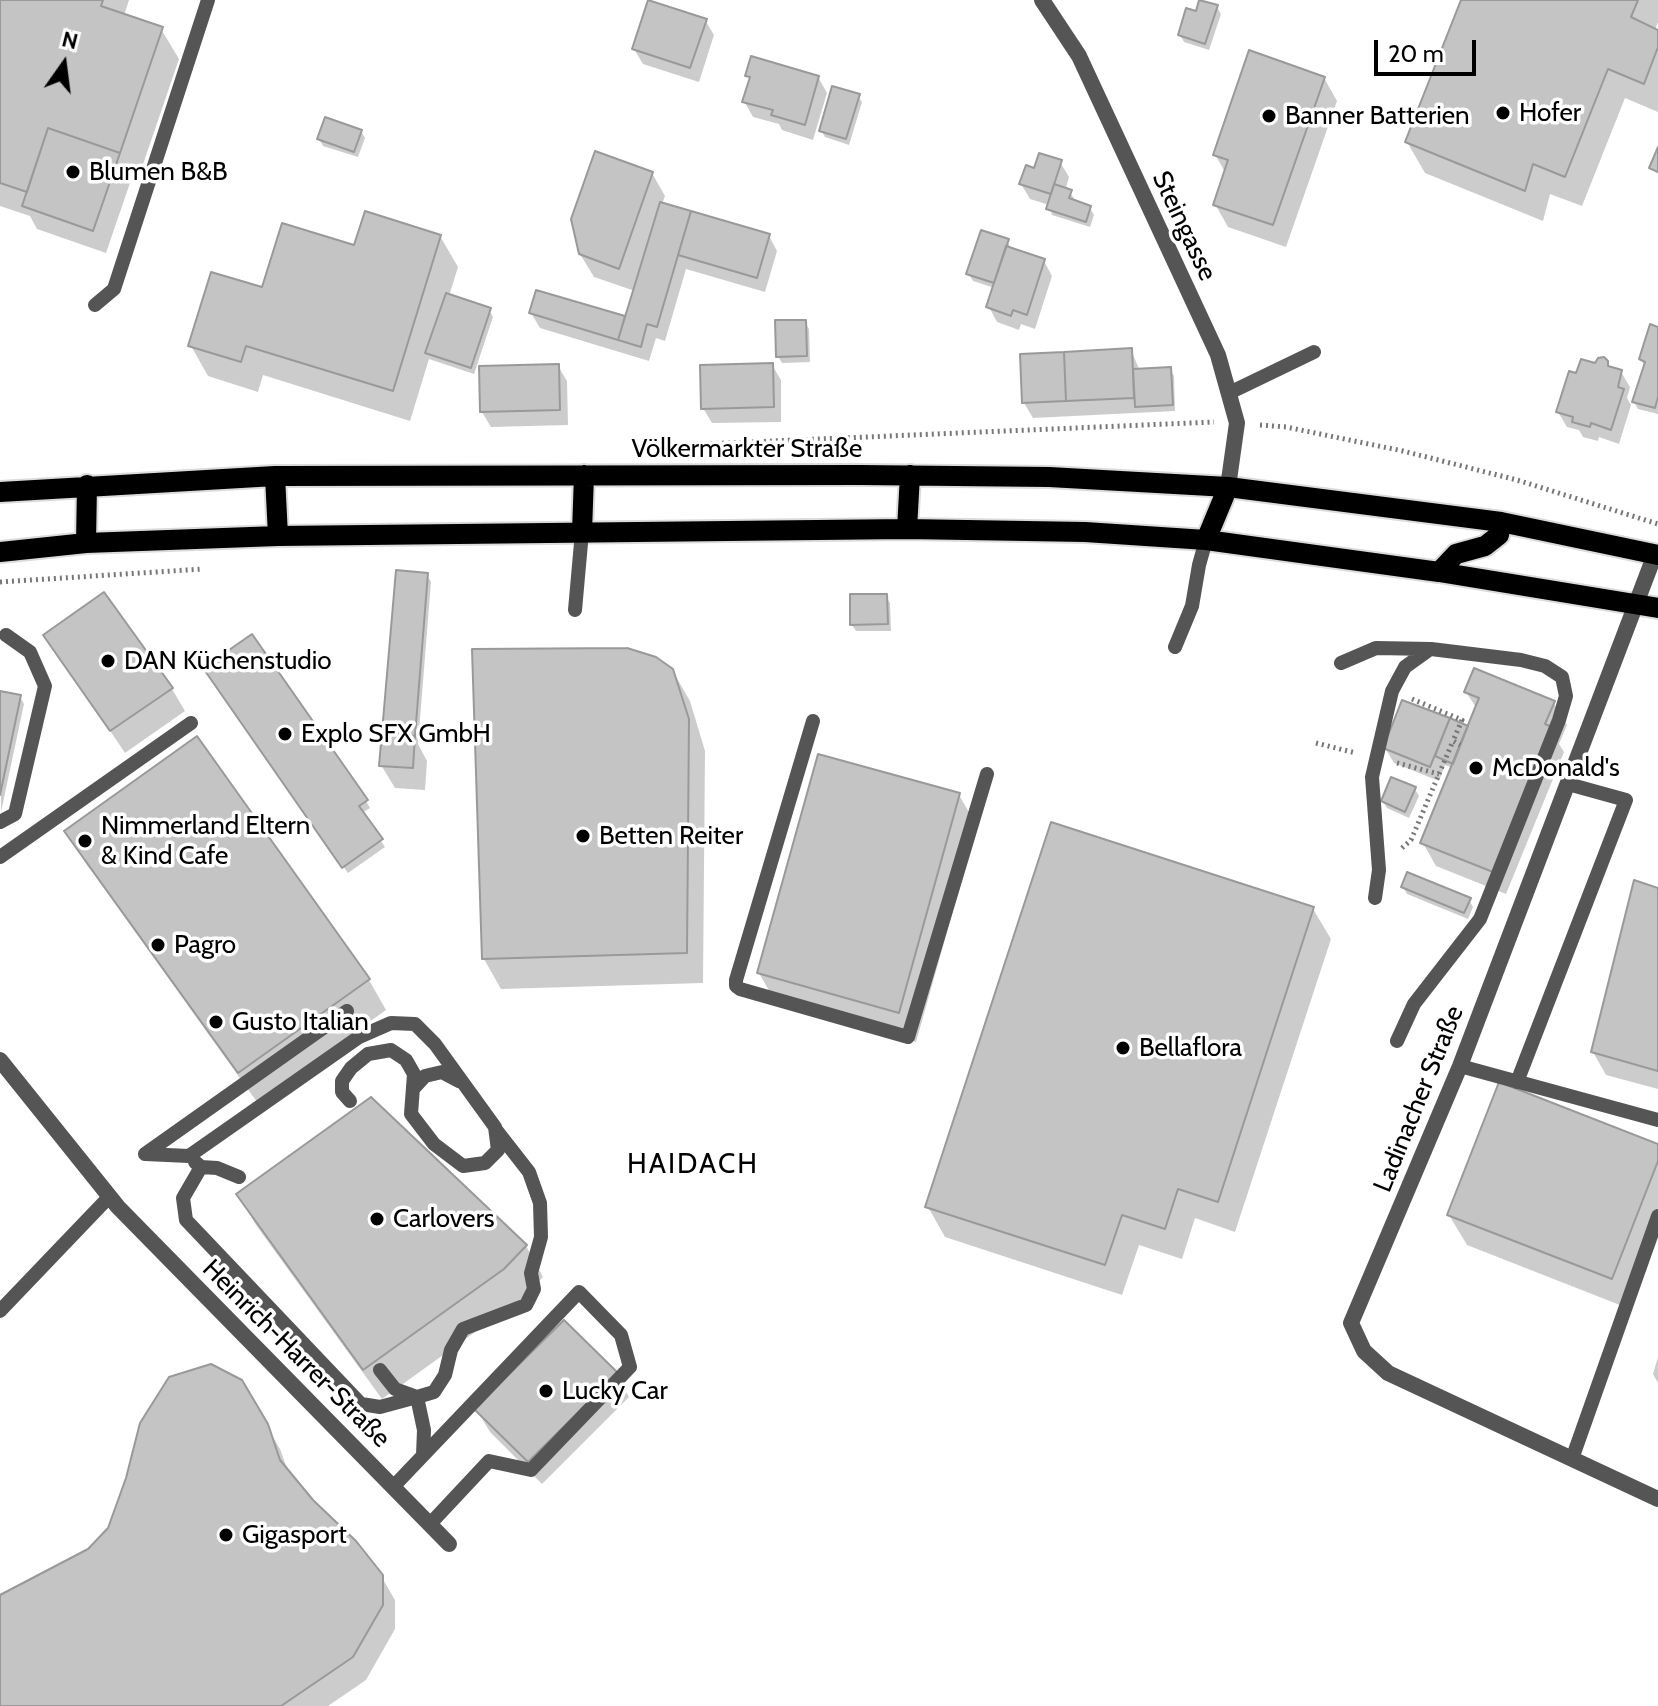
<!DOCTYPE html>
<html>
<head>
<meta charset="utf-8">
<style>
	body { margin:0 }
	#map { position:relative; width:1658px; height:1706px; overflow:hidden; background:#fff; font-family:Cabin,sans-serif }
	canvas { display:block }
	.north { position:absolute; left:24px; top:24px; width:80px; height:80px; -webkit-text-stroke:6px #fff; paint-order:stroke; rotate:14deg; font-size:22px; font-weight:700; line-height:32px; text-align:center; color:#000 }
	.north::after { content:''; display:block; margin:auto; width:28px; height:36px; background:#000; clip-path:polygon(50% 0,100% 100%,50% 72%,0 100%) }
	.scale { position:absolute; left:1374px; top:40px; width:102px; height:36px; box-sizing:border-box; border:4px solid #000; border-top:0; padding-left:10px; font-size:24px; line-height:28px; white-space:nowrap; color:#000; -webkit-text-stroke:6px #fff; paint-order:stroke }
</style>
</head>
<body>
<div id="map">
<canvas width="1658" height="1706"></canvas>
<div class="north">N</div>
<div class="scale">20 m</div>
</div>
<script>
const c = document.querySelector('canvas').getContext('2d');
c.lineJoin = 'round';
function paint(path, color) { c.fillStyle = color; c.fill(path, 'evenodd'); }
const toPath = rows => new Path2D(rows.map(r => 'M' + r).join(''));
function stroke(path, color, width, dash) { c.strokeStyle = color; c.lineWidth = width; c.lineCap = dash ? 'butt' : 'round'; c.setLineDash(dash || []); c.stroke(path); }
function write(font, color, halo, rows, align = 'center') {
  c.font = font + ' Cabin,sans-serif'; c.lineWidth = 7; c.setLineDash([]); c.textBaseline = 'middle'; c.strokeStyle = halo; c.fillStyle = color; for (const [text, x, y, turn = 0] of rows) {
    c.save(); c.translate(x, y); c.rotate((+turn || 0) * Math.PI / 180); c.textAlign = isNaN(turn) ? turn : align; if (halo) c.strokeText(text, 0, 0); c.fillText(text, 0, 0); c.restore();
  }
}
paint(toPath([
	[0,0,129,0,124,16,161,29,179,59,137,182,131,180,106,253,37,229,30,216,0,206],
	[1463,0,1658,0,1658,22,1655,30,1658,32,1658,112,1625,98,1582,206,1550,194,1543,221,1425,173,1407,142],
	[1217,7,1221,14,1209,50,1184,42,1180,35,1197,13],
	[705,20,714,35,699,82,643,64,634,49],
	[747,76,818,77,827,93,813,140,782,130,779,124,753,117,744,101,751,81],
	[1324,78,1337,101,1286,247,1228,227,1215,204,1226,174,1215,154],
	[858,96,862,102,849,145,825,137,821,130],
	[361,131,365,138,358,157,323,146,319,139],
	[1060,162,1069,177,1066,188,1074,198,1073,202,1090,208,1094,215,1090,227,1052,215,1049,205,1030,199,1021,184,1036,170],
	[652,173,665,196,662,204,769,236,777,251,765,292,686,269,665,341,656,338,649,361,540,328,531,313,537,293,627,319,635,291,594,277,580,254],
	[440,236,458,267,449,296,489,310,493,317,474,374,429,359,410,421,263,375,258,392,208,376,191,346,264,290],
	[1007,241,1011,248,1044,261,1052,276,1035,329,1021,324,1019,330,997,322,989,307,995,288,973,281,969,274],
	[805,322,809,329,810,362,782,363,778,356],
	[1658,329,1658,414,1638,409,1634,402,1646,367,1641,359],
	[1131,350,1140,371,1170,369,1174,376,1175,411,1033,418,1024,403],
	[1607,362,1611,369,1621,372,1630,387,1627,398,1631,405,1619,444,1599,437,1598,441,1583,437,1579,430,1567,427,1558,412,1577,376],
	[772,365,781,380,781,422,712,423,703,408],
	[558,366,567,381,568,425,491,427,482,412],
	[427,575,431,582,418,744,427,761,425,790,395,788,381,765],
	[886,596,890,603,891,631,856,631,852,625],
	[46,635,172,689,185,711,125,753],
	[672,670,690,701,705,751,703,983,501,989,484,959],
	[209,675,366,801,370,808,362,813,385,847,348,873],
	[1466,692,1553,702,1567,725,1559,744,1564,752,1506,894,1436,866,1423,843,1453,768,1445,765,1439,781,1394,763,1385,748,1403,702,1469,728,1477,709],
	[0,693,20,697,24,704,1,812],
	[196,739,369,980,386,1010,257,1102,85,862,67,831],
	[1415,789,1419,796,1409,818,1387,808,1383,801],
	[959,795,977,826,916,1042,776,1003,759,973],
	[1403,887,1469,900,1473,907,1468,919,1407,894],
	[1658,891,1658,1089,1606,1075,1593,1052],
	[1313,909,1331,939,1235,1232,1195,1218,1182,1259,1139,1245,1122,1295,945,1237,928,1207],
	[1658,1147,1658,1235,1630,1309,1467,1245,1449,1215],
	[238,1194,526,1246,543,1277,521,1299,382,1399,256,1225],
	[1658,1357,1658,1383,1653,1374],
	[616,1374,629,1397,542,1484,490,1432,477,1410],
	[266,1425,280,1449,289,1474,381,1576,395,1600,395,1629,366,1680,328,1706,0,1706,0,1598,90,1551]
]), '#0003');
const building = toPath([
	[0,0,103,0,101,6,163,27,120,153,48,128,27,192,0,183,0,0],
	[648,0,707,19,690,68,632,49,648,0],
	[1199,0,1218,5,1205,44,1178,35,1186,8,1196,11,1199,0],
	[1461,0,1638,0,1631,17,1658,30,1658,47,1644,84,1608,69,1565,177,1533,164,1525,191,1405,142,1461,0],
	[1249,50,1325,77,1273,225,1213,205,1228,160,1213,155,1249,50],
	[751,56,819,76,805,125,771,115,773,110,742,102,750,77,745,76,751,56],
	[832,86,860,94,846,139,819,131,832,86],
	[325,117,362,130,354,152,317,139,325,117],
	[48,128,120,153,93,231,22,206,48,128],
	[1658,147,1658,172,1649,168,1658,147],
	[595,151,653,172,619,269,579,254,571,219,595,151],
	[1039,153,1062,160,1051,194,1019,184,1026,165,1034,168,1039,153],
	[1054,184,1072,190,1069,198,1091,206,1086,222,1046,209,1054,184],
	[660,202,691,211,657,327,647,324,641,347,618,340,660,202],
	[365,211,441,235,393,391,246,346,241,362,188,346,211,272,262,287,282,223,354,245,365,211],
	[691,211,770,234,757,278,678,255,691,211],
	[981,230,1009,239,994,283,966,274,981,230],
	[1006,246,1045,259,1027,315,1013,310,1011,316,986,307,1006,246],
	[536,290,625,316,618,340,529,313,536,290],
	[446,293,491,308,471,368,425,353,446,293],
	[775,320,806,320,807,356,776,357,775,320],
	[1650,324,1658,327,1658,397,1655,408,1632,402,1645,362,1639,359,1650,324],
	[1132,348,1134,398,1066,401,1064,352,1132,348],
	[1064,352,1066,401,1022,403,1020,354,1064,352],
	[1604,357,1608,361,1608,366,1622,370,1618,387,1624,389,1611,430,1591,423,1590,427,1572,422,1573,417,1556,412,1569,371,1576,373,1581,359,1595,363,1598,358,1604,357],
	[773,363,774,407,701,409,700,365,773,363],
	[559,364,560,410,480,412,479,366,559,364],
	[1171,367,1173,405,1135,407,1133,369,1171,367],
	[396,570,428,573,415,736,382,732,396,570],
	[104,592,173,688,110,731,43,635,104,592],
	[850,594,887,594,888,624,850,625,850,594],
	[252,634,368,800,359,806,383,839,342,868,203,668,252,634],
	[627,648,656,657,673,669,689,719,687,953,482,959,472,649,627,648],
	[1474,668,1555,701,1545,724,1552,727,1493,872,1420,843,1479,698,1464,692,1474,668],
	[0,691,21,695,0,795,0,691],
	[1402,700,1450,718,1430,767,1383,748,1402,700],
	[1450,718,1468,726,1453,764,1435,756,1450,718],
	[382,732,415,736,413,768,379,766,382,732],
	[197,736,370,979,238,1073,64,831,197,736],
	[818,754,960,793,899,1013,757,973,818,754],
	[1391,777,1416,787,1405,812,1381,801,1391,777],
	[1051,822,1314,907,1218,1202,1178,1189,1165,1229,1122,1215,1105,1265,925,1207,1051,822],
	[1407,872,1471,898,1464,913,1401,887,1407,872],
	[1634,880,1658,888,1658,1071,1591,1052,1634,880],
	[1499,1082,1658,1144,1658,1161,1612,1279,1447,1215,1499,1082],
	[371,1097,527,1245,504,1269,363,1370,236,1194,371,1097],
	[564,1320,618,1373,528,1462,474,1409,564,1320],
	[211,1364,242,1380,268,1424,280,1460,313,1500,356,1541,383,1575,383,1605,353,1657,281,1706,0,1706,0,1595,88,1549,108,1528,126,1478,140,1423,169,1377,211,1364]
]);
paint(building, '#c4c4c4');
stroke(building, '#999', 2);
const primary = toPath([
	[275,476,278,536],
	[0,492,275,476,860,475,1049,477,1228,487,1501,522,1658,555],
	[907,529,910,475],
	[582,532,584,475],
	[1206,540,1228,487],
	[86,543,87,485],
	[0,552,86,543,278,536,907,529,1085,532,1206,540,1439,572,1658,608],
	[1439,572,1456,554,1485,546,1499,535,1501,522]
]);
stroke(primary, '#dbdbdb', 24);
stroke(toPath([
	[1260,425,1286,427,1403,451,1517,480,1658,524],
	[680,445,1214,422],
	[0,582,203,569],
	[1412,699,1462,720,1453,741,1460,745],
	[1316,743,1356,753],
	[1397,763,1439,774],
	[1402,848,1411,840,1453,741]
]), '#777', 5, [2, 4]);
stroke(toPath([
	[95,305,114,289,208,0],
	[1229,393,1314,352],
	[575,610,582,532],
	[1175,647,1192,606,1199,565,1206,540],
	[1341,663,1376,648,1431,649,1521,660,1545,666,1562,677,1566,696,1559,720,1480,919,1414,1004,1397,1041],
	[813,721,736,980,736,986,740,989,908,1037,987,774],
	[0,822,15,814,45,686,30,652,6,635],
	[0,857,191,723],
	[1375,898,1379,870,1372,777,1392,691,1405,667,1430,649],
	[1460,1066,1658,1120],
	[1517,1082,1626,800,1568,784],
	[413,1089,425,1076,442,1072,459,1081],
	[145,1154,189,1156,359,1037,391,1023,415,1024,435,1044,495,1127,498,1150,485,1163,463,1166,434,1144,411,1114,414,1074,406,1060,391,1050,368,1054,351,1068,342,1081,342,1092,350,1101],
	[145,1154,347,1011],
	[195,1162,201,1167,217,1168,239,1177],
	[201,1167,183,1198,186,1220,361,1404,380,1407,417,1397,424,1430,423,1455],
	[0,1311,109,1197],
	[380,1370,395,1389,417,1397,434,1392,445,1375,451,1350,463,1329,526,1305,534,1289,531,1273,541,1237,540,1203,529,1172,497,1131],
	[1572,1459,1658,1216],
	[393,1487,579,1292,621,1335,630,1367,531,1470,489,1461,430,1524]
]), '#555', 14);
stroke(toPath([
	[1042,0,1079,56,1218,355,1237,423,1228,487],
	[1655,554,1460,1066,1351,1323,1364,1351,1388,1373,1658,1499],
	[0,1060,118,1207,449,1544]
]), '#555', 16);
stroke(primary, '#000', 20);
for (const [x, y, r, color] of [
	[1503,113,8,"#000"],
	[1269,116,8,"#000"],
	[73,172,8,"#000"],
	[108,661,8,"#000"],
	[285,734,8,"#000"],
	[1476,768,8,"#000"],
	[583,836,8,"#000"],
	[85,841,8,"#000"],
	[158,945,8,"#000"],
	[216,1022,8,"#000"],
	[1123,1048,8,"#000"],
	[377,1219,8,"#000"],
	[546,1391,8,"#000"],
	[226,1535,8,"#000"]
]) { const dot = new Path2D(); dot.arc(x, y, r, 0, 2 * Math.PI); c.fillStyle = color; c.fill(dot); stroke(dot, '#fff', 3); }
write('26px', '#000', '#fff', [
	["Hofer",1519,113],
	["Banner Batterien",1285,116],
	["Blumen B&B",89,172],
	["DAN Küchenstudio",124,661],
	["Explo SFX GmbH",301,734],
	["McDonald's",1492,768],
	["Nimmerland Eltern",101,826],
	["& Kind Cafe",101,856],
	["Betten Reiter",599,836],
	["Pagro",174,945],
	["Gusto Italian",232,1022],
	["Bellaflora",1139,1048],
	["Carlovers",393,1219],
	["Lucky Car",562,1391],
	["Gigasport",242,1535]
], 'left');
write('26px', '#000', '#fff', [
	["Steingasse",1184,226,65],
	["Völkermarkter Straße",747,449],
	["Ladinacher Straße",1419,1099,-68],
	["Heinrich-Harrer-Straße",296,1354,45]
]);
c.letterSpacing = '2px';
write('28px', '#000', '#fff', [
	["HAIDACH",693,1165]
]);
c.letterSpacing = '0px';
</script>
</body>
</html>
